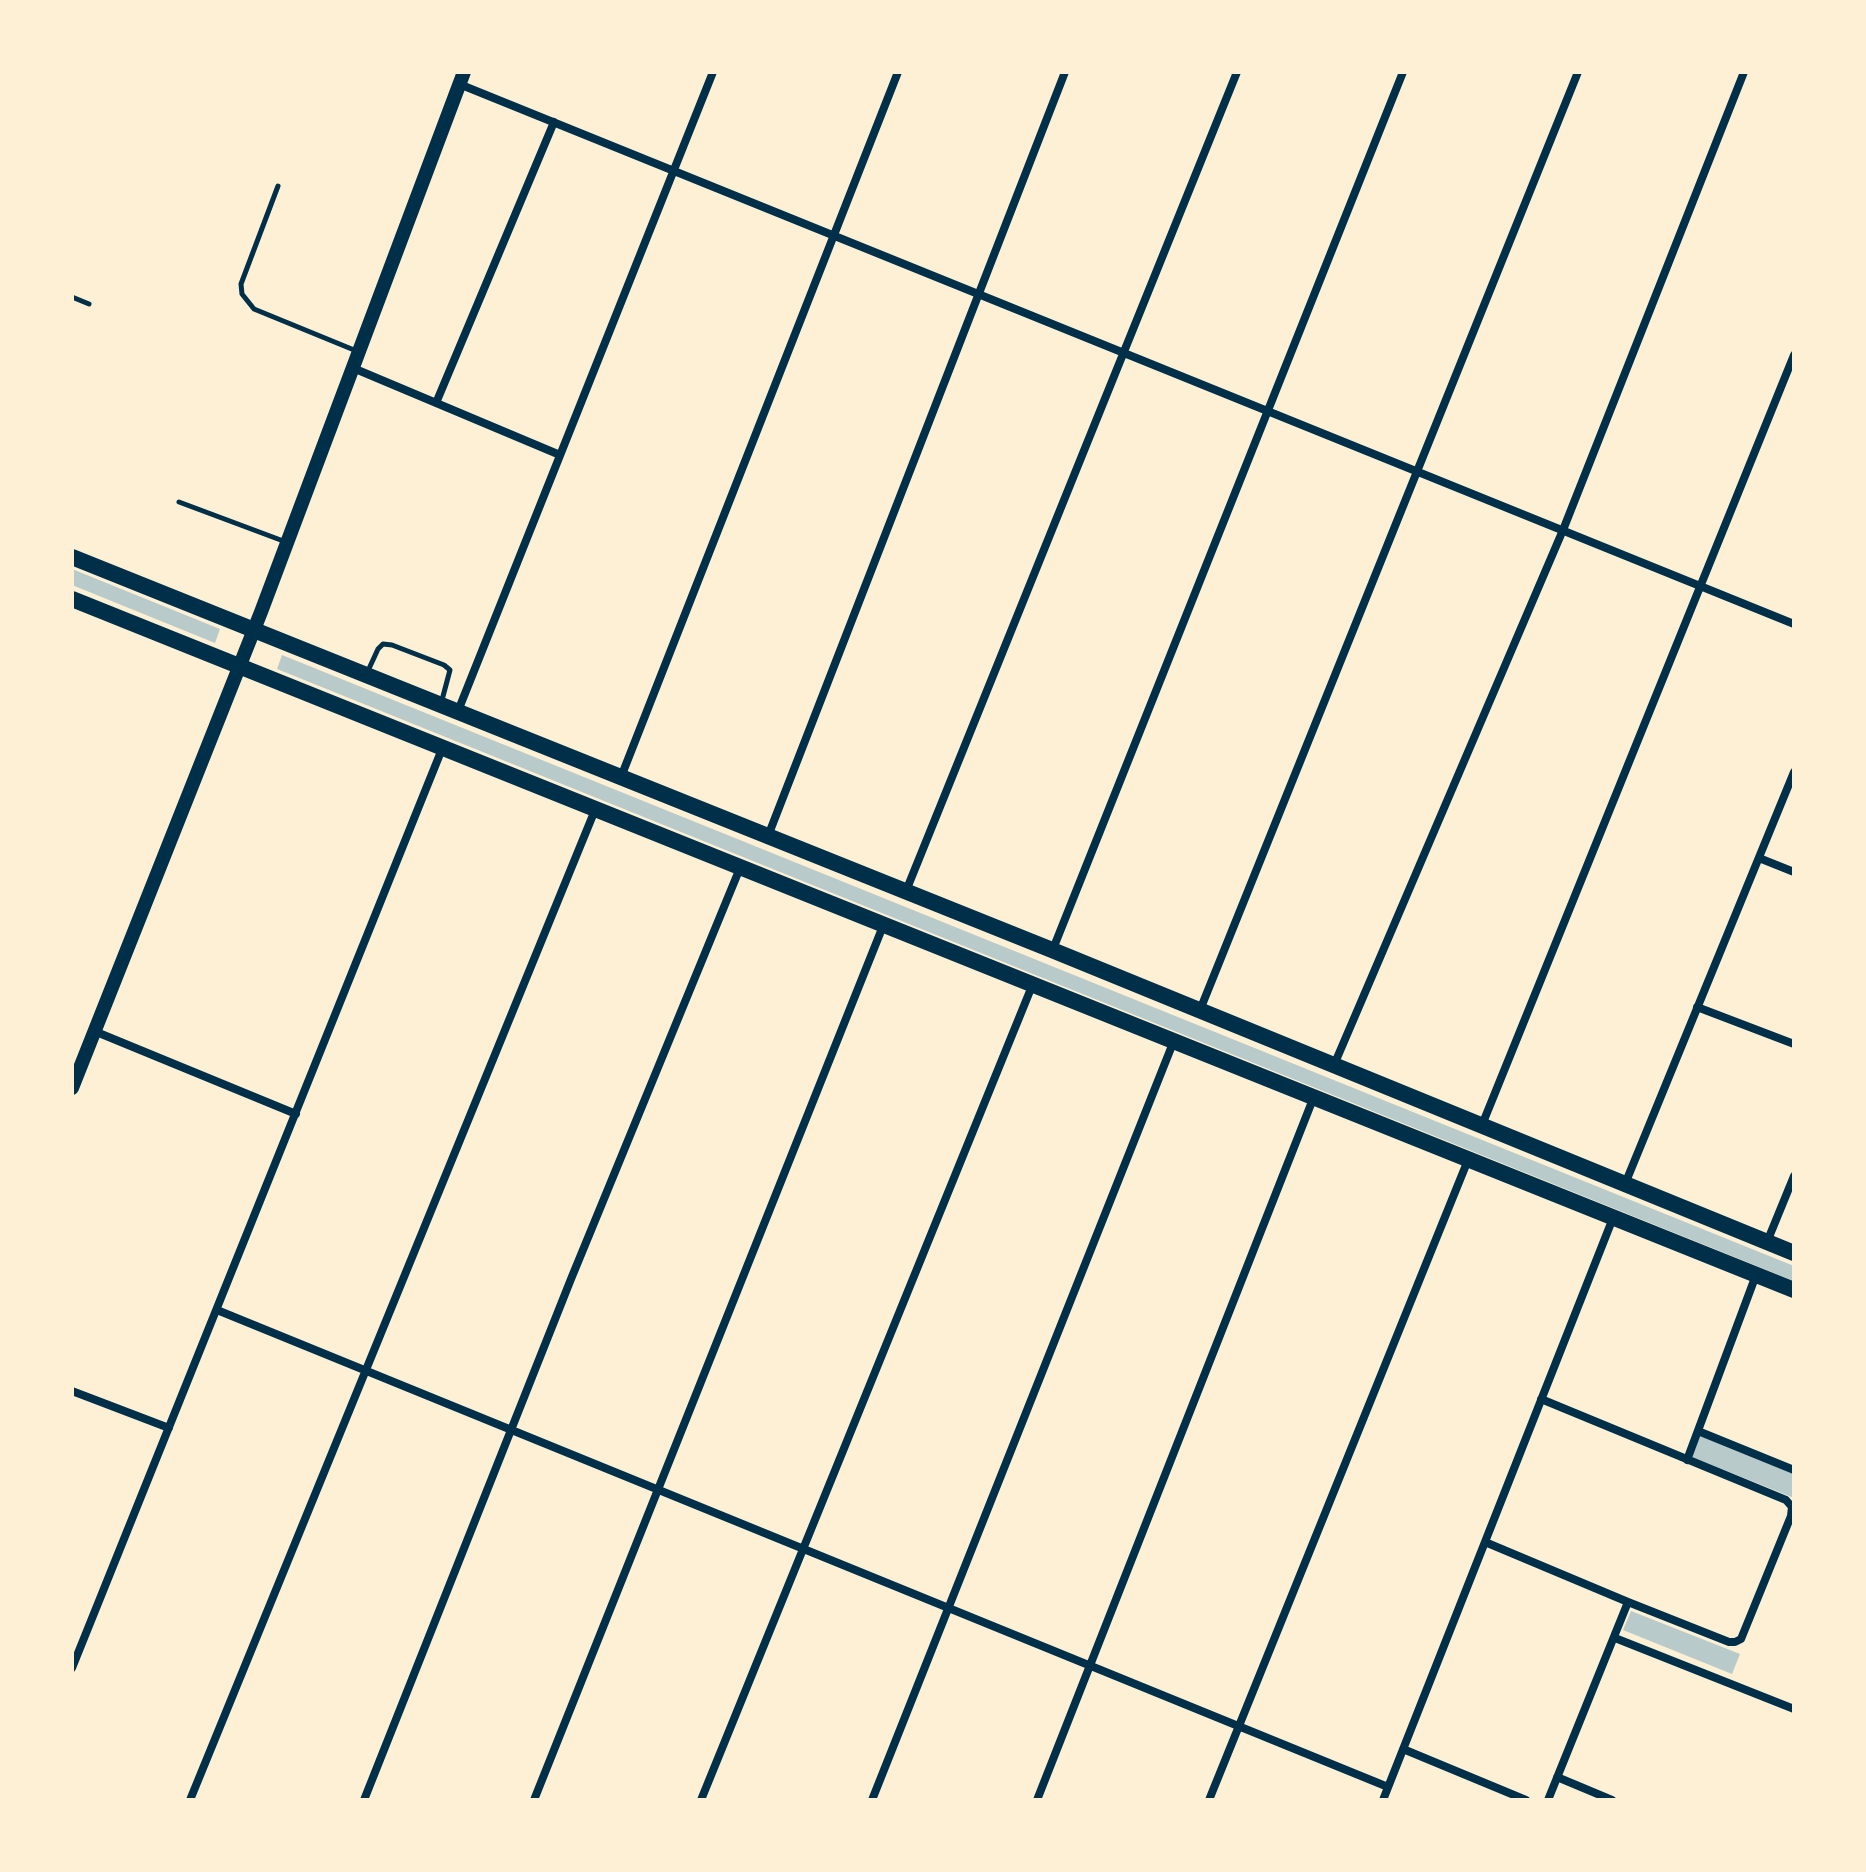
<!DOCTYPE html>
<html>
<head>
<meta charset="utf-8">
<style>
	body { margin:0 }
	#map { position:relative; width:1866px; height:1872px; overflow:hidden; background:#fdf0d5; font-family:Karla,sans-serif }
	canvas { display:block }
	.frame { position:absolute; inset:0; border:74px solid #fdf0d5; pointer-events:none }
</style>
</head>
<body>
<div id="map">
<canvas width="1866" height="1872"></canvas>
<div class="frame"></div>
</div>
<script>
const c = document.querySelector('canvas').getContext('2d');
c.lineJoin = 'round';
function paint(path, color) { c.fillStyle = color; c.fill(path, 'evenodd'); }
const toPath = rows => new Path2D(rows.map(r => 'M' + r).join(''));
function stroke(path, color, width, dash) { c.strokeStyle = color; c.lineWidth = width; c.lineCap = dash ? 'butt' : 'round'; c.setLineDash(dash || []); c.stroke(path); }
paint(toPath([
	[72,569,220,629,215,643,72,585],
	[282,655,1794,1266,1794,1281,277,669],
	[1700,1436,1794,1474,1794,1498,1692,1457],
	[1631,1611,1740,1654,1732,1674,1623,1630]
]), '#b9caca');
stroke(toPath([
	[278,186,241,284,242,294,254,309,359,352],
	[72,297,89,304],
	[179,502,286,542],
	[367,673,378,649,383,644,392,645,444,665,450,670,442,700]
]), '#003049', 5);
stroke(toPath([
	[459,84,1794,624],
	[353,368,560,455],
	[436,403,554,122],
	[458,711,713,72],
	[621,777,898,72],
	[768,836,1065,72],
	[1759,858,1794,872],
	[906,891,1237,72],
	[1053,949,1403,72],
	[1697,1007,1794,1044],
	[1200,1010,1578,72],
	[94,1031,296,1114],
	[1334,1065,1563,530,1744,72],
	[1482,1125,1794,355],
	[1625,1184,1794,772],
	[1767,1242,1794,1176],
	[217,1310,1388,1787],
	[72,1391,169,1428],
	[1698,1431,1794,1470],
	[1687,1460,1756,1275],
	[1485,1542,1628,1602,1729,1642,1735,1642,1741,1639,1791,1516,1792,1507,1786,1500,1541,1399],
	[1615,1638,1794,1709],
	[72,1668,442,749],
	[1403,1749,1526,1800],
	[1557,1777,1612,1800],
	[190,1800,595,810],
	[364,1800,571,1279,740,868],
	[534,1800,883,926],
	[701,1800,1032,986],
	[872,1800,1173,1043],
	[1037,1800,1313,1099],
	[1209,1800,1468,1160],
	[1383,1800,1613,1218],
	[1548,1800,1628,1602]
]), '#003049', 8);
stroke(toPath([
	[72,1088,261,612,464,72]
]), '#003049', 14);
stroke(toPath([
	[72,557,1052,950,1794,1253],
	[72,599,1794,1290]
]), '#003049', 16);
</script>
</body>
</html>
